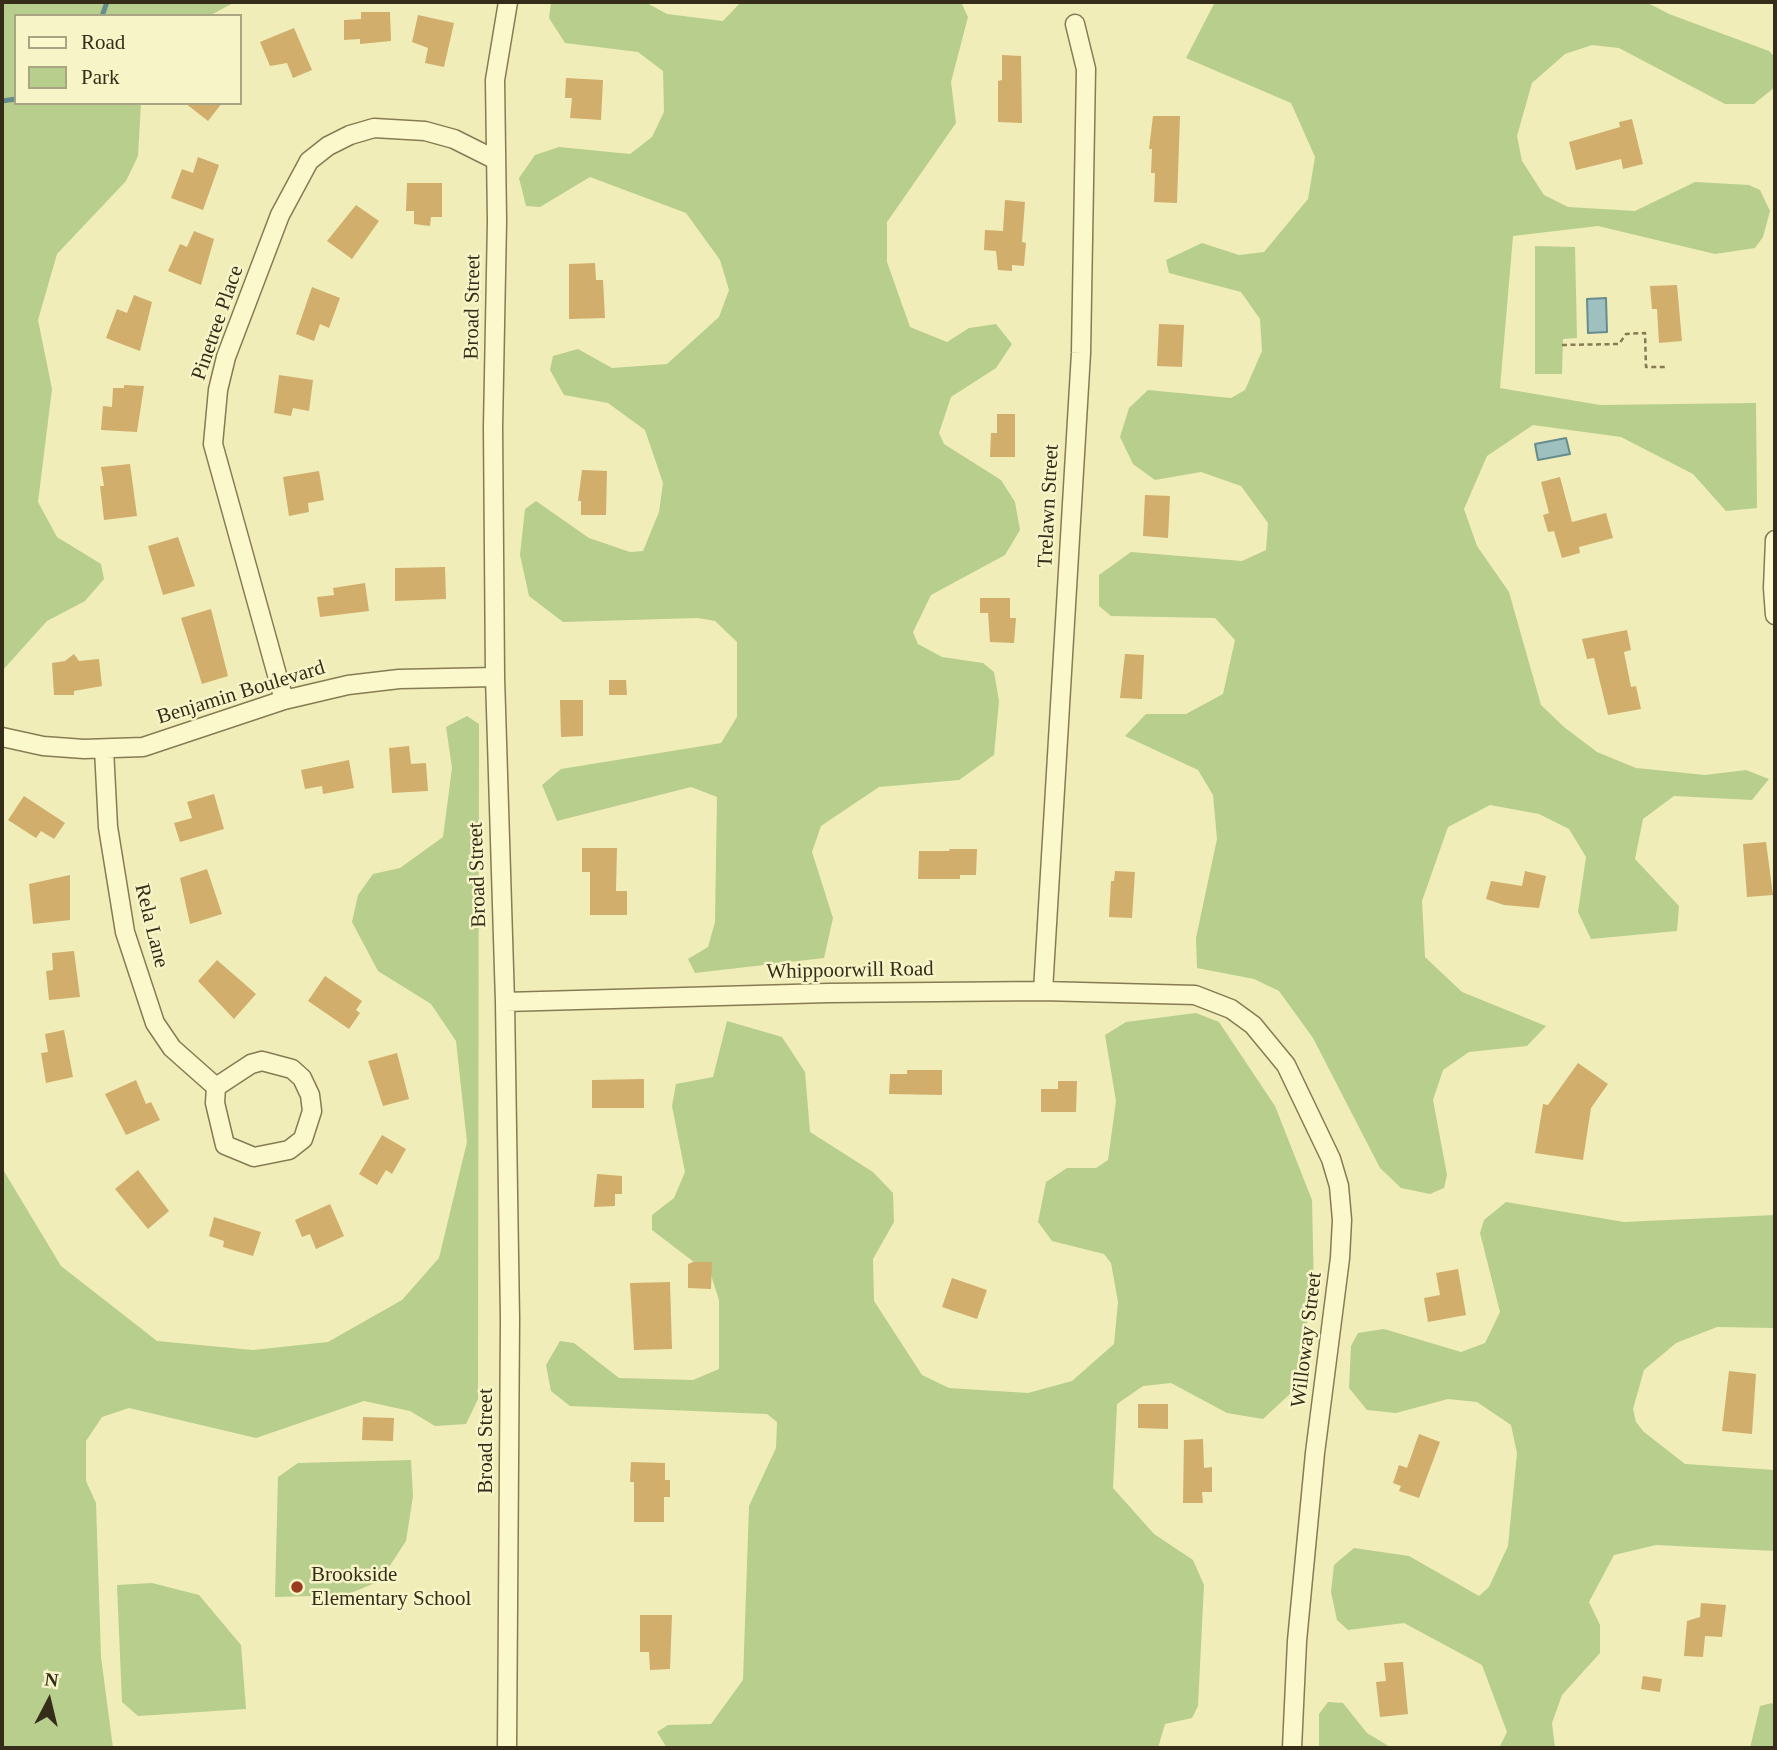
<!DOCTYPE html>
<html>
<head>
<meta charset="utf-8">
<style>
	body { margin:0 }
	#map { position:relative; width:1777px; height:1750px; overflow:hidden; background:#f0edb9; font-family:"Times New Roman",serif }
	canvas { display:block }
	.frame { position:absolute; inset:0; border:4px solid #352d19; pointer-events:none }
	.legend { position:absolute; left:14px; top:14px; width:228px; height:91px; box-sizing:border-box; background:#f7f5c8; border:2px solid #a9a582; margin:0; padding:9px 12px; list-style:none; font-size:21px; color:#352d19 }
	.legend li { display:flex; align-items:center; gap:14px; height:35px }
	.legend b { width:35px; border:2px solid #a9a582 }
	.north { position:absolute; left:14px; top:1666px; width:70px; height:70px; -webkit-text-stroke:5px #f7f5c8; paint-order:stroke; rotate:7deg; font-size:19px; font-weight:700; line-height:28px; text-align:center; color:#352d19 }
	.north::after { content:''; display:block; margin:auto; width:24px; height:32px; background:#352d19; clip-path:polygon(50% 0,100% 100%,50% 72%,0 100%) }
</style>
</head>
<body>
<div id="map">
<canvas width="1777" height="1750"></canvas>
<div class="frame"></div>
<ul class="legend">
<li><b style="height:9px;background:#fbf8cc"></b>Road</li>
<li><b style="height:19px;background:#b7ce8d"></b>Park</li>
</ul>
<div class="north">N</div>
</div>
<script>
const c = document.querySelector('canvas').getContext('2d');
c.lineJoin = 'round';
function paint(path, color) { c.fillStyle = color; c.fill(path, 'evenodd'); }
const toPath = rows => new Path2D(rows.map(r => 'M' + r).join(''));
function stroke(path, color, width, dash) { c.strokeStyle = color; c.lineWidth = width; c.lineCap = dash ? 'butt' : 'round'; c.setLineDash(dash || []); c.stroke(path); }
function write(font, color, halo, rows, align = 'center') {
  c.font = font + ' "Times New Roman",serif'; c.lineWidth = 5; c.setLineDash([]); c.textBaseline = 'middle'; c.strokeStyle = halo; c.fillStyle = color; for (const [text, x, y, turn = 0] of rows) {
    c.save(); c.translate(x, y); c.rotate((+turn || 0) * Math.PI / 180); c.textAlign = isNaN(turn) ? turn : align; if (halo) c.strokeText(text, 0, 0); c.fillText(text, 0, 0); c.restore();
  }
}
paint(toPath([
	[2,2,235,2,209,16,16,16,16,103,141,103,138,156,126,181,57,254,38,320,52,389,38,502,57,537,101,564,104,579,85,601,47,621,2,671],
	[551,2,645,2,667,14,723,21,741,2,961,2,968,17,951,82,956,123,887,222,887,262,910,327,947,342,969,328,996,324,1012,344,996,368,951,397,939,433,944,444,1001,480,1015,502,1020,530,1005,555,931,595,913,632,918,644,942,657,983,663,994,672,999,701,994,755,959,780,879,787,821,826,812,852,833,918,824,958,695,973,688,959,708,947,715,922,717,797,691,787,557,821,542,785,561,769,721,743,737,717,737,642,715,621,698,618,563,622,529,596,520,555,525,509,536,501,589,538,630,552,643,551,659,512,663,483,645,430,608,403,564,395,550,370,553,356,578,349,612,368,667,364,719,317,729,290,720,260,686,213,590,177,540,207,526,206,519,178,535,155,559,147,630,154,652,137,664,112,663,71,638,52,565,43,549,18],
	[1215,2,1646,2,1669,14,1769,51,1775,57,1775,87,1754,104,1725,104,1619,48,1592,45,1565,54,1532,83,1517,136,1522,161,1544,195,1568,207,1635,211,1695,182,1749,185,1760,190,1770,211,1763,237,1755,248,1715,254,1598,226,1513,236,1500,388,1600,405,1756,403,1757,508,1726,511,1693,474,1621,437,1533,425,1487,456,1464,509,1477,546,1509,592,1541,705,1564,727,1597,752,1636,768,1705,775,1746,770,1769,779,1752,800,1674,796,1643,819,1635,859,1679,906,1677,931,1591,939,1578,912,1586,857,1569,829,1539,814,1490,805,1448,827,1422,901,1425,957,1462,992,1546,1026,1527,1046,1469,1052,1443,1070,1433,1100,1447,1175,1444,1188,1430,1194,1401,1188,1380,1168,1313,1038,1279,991,1254,979,1197,968,1196,938,1217,839,1213,795,1198,770,1125,736,1146,714,1186,714,1223,694,1235,640,1215,618,1111,616,1099,606,1099,575,1131,552,1242,561,1266,550,1268,523,1241,486,1201,472,1155,480,1133,464,1120,437,1129,408,1148,390,1231,398,1245,390,1262,351,1260,319,1241,292,1169,273,1166,260,1202,243,1239,255,1264,252,1308,199,1315,157,1291,103,1186,58],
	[1535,246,1575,247,1577,338,1563,339,1562,374,1535,374],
	[467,716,479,724,478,1399,466,1424,435,1426,410,1411,364,1401,256,1438,129,1408,102,1417,86,1441,86,1481,96,1503,101,1657,113,1748,2,1748,2,1168,61,1266,157,1341,253,1350,328,1342,402,1300,439,1258,467,1142,456,1041,431,1004,378,971,352,922,358,895,373,874,400,868,443,837,452,768,446,727],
	[1196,1013,1219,1022,1275,1106,1312,1200,1314,1291,1292,1392,1263,1419,1227,1413,1171,1383,1143,1386,1117,1404,1113,1488,1154,1534,1193,1560,1204,1585,1198,1706,1192,1718,1165,1724,1158,1748,667,1748,657,1732,668,1725,711,1724,743,1680,749,1506,776,1448,777,1422,767,1414,570,1406,551,1391,546,1365,560,1341,574,1343,619,1378,693,1380,719,1369,719,1300,711,1275,652,1230,652,1215,674,1198,685,1172,672,1106,676,1084,713,1077,727,1021,782,1037,805,1072,810,1132,873,1172,893,1193,894,1222,873,1259,874,1301,922,1375,949,1388,1028,1393,1072,1381,1114,1344,1118,1302,1111,1263,1104,1254,1052,1241,1038,1222,1046,1182,1067,1168,1096,1168,1108,1160,1116,1101,1105,1035,1126,1022],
	[1506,1202,1624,1222,1775,1215,1775,1328,1717,1327,1676,1343,1644,1370,1633,1409,1636,1422,1644,1432,1685,1464,1775,1470,1775,1551,1656,1545,1614,1555,1589,1602,1600,1625,1600,1653,1562,1695,1552,1723,1555,1748,1499,1748,1507,1732,1482,1665,1404,1623,1348,1630,1337,1620,1331,1592,1334,1565,1354,1548,1409,1556,1479,1596,1489,1587,1508,1546,1517,1453,1511,1425,1477,1402,1448,1399,1396,1413,1367,1410,1349,1388,1351,1346,1358,1333,1384,1329,1461,1352,1485,1343,1500,1312,1480,1233,1484,1220],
	[411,1460,413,1496,406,1541,380,1581,346,1595,275,1597,278,1477,298,1463],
	[152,1583,199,1595,241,1645,246,1709,138,1716,122,1702,117,1585],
	[1328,1702,1343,1703,1367,1733,1392,1748,1319,1748,1319,1714],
	[1772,1703,1775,1707,1775,1748,1750,1748,1760,1706]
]), '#b7ce8d');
const water = toPath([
	[1606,298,1607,332,1588,333,1587,299,1606,298],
	[1566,438,1570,454,1538,460,1535,444,1566,438]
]);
paint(water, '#9ec0be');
stroke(water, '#668d8d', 2);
stroke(toPath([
	[102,16,107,2],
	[2,101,16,99]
]), '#668d8d', 5);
paint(toPath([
	[361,12,390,12,391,41,360,44,360,39,344,40,344,20,361,19],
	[418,15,454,23,444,67,425,63,428,48,412,42],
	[294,28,312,70,293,78,287,63,270,66,260,42],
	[1002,55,1021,56,1022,123,998,122,998,81,1002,80],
	[566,78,603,80,601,120,570,118,572,98,565,98],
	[185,103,222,103,208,121],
	[1153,116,1180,116,1177,203,1154,202,1155,173,1151,173,1152,149,1149,149],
	[1632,119,1643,164,1623,169,1621,159,1576,170,1569,142,1620,127,1619,122],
	[198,157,219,165,203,210,171,198,182,169,193,173],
	[407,183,442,183,442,217,431,217,430,226,414,224,414,211,406,211],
	[1005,200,1025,202,1022,242,1026,243,1024,266,1012,265,1012,271,998,270,996,251,984,250,985,230,1003,231],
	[356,205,379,221,352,259,327,241],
	[194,231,214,239,201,285,168,271,180,244,187,247],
	[595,263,596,280,603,280,605,318,569,319,569,264],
	[1677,285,1682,341,1659,343,1657,309,1652,309,1650,286],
	[312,287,340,298,329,328,320,324,314,341,296,334],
	[134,295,152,302,140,351,106,338,117,309,127,313],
	[1159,324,1184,325,1182,367,1157,366],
	[279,375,313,380,309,411,293,408,291,416,274,413],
	[124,385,144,386,137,432,101,430,103,406,112,407,113,388,124,388],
	[997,414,1015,414,1015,457,990,457,991,433,997,433],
	[130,464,137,516,104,520,100,486,104,486,101,467],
	[582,470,607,471,606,515,581,515,581,501,578,501],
	[319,471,324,500,308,503,309,512,289,516,283,477],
	[1560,477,1572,522,1606,513,1613,538,1579,547,1580,553,1562,558,1554,531,1548,532,1543,515,1549,513,1541,482],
	[1145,495,1170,496,1168,538,1143,536],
	[178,537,195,586,163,595,148,546],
	[445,567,446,599,395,601,395,568],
	[365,583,369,611,320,617,317,597,334,595,333,588],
	[980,598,1010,598,1010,618,1016,618,1014,643,990,642,988,613,980,613],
	[211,609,228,676,202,684,181,618],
	[1627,630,1631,650,1624,652,1631,687,1636,686,1641,709,1608,715,1594,658,1587,659,1582,639],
	[74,654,79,661,99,659,102,686,74,691,74,695,54,695,52,663,65,661],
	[1125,654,1144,655,1142,699,1120,698],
	[609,680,626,680,627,695,609,695],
	[560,700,583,700,583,736,561,737],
	[409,746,411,764,426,763,428,791,392,793,389,748],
	[349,760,354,788,323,794,322,786,305,789,301,770],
	[214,794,224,829,180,842,174,823,192,818,187,802],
	[24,796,65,823,54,839,41,831,36,838,8,820],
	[1766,842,1773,895,1747,897,1743,844],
	[582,848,617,848,616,891,627,891,627,915,590,915,590,872,582,872],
	[950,849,977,849,976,875,960,875,960,879,918,879,919,851,949,851],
	[207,869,222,914,190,924,180,878],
	[1115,871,1135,872,1132,918,1109,917,1111,881,1114,881],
	[1525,871,1546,876,1539,908,1504,905,1486,899,1491,881,1522,886],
	[70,875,70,920,33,924,29,884],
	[74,951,80,997,49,1000,46,971,53,970,52,953],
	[217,960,256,994,234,1019,198,981],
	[325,976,362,1001,356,1010,360,1013,349,1029,308,1001],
	[64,1030,73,1077,46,1083,41,1053,48,1052,45,1034],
	[397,1053,409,1099,383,1106,368,1061],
	[1578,1063,1608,1084,1591,1108,1583,1160,1535,1153,1543,1104,1548,1105],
	[907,1070,942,1070,942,1095,889,1094,890,1074,907,1074],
	[644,1079,644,1108,592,1108,592,1080],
	[136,1080,146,1104,151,1102,160,1120,126,1135,105,1094],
	[1058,1081,1077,1081,1076,1112,1041,1112,1041,1089,1058,1089],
	[382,1135,406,1149,392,1174,386,1170,377,1185,359,1174],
	[138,1170,169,1211,148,1229,115,1189],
	[597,1174,622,1176,622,1194,615,1194,615,1206,594,1207],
	[330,1204,344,1236,316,1249,310,1234,302,1237,295,1220],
	[214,1217,261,1232,253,1256,223,1247,224,1241,209,1236],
	[693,1262,712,1262,711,1289,688,1288,688,1264],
	[1458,1269,1466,1315,1428,1322,1424,1298,1440,1295,1436,1273],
	[952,1278,987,1290,977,1319,942,1307],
	[670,1282,672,1349,634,1350,630,1283],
	[1729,1371,1756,1374,1752,1434,1722,1431],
	[1138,1404,1168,1404,1168,1429,1138,1428],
	[363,1417,394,1418,393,1441,362,1440],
	[1419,1434,1440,1442,1419,1498,1399,1491,1401,1486,1393,1483,1399,1465,1407,1468],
	[1203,1439,1204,1468,1212,1467,1212,1492,1202,1492,1203,1503,1183,1503,1184,1440],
	[631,1462,665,1463,665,1480,670,1480,670,1497,664,1497,664,1522,634,1522,634,1482,630,1482],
	[1701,1603,1726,1605,1722,1637,1705,1636,1703,1657,1684,1656,1687,1621,1700,1617],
	[640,1615,672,1615,670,1669,650,1670,649,1652,640,1652],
	[1403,1662,1408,1714,1380,1717,1376,1682,1386,1681,1384,1663],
	[1643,1676,1662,1679,1660,1692,1641,1689]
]), '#d1ae6c');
const minor = toPath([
	[1775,540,1773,588,1775,615],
	[284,700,213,444,218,390,226,357,280,215,309,161,328,146,350,135,374,128,425,131,454,139,494,159],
	[2,737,43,746,84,749,143,747,284,700,348,685,399,679,495,677],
	[104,749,108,827,125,932,155,1023,172,1048,216,1087],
	[1043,991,1081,353,1086,69,1075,24],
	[505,1002,828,993,1043,991,1195,995,1231,1009,1253,1025,1286,1065,1331,1159,1339,1186,1342,1220,1340,1258,1315,1453,1297,1641,1292,1748],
	[262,1061,292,1069,302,1078,310,1095,312,1111,303,1139,289,1150,254,1157,225,1145,215,1103,216,1087,251,1064,262,1061],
	[507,1748,510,1319,505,1002,495,677,493,427,497,221,495,80,508,2]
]);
stroke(minor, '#877b53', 21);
stroke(toPath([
	[1562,345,1619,344,1626,334,1645,333,1646,367,1665,367]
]), '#877b53', 2.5, [5, 3.5]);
stroke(minor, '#fbf8cc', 18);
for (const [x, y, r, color] of [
	[297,1587,7,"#993b1f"]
]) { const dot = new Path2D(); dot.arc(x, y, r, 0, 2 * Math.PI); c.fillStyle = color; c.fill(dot); stroke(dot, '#f7f5c8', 2.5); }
write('21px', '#352d19', '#f7f5c8', [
	["Broad Street",473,307,-89],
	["Pinetree Place",218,323,-71],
	["Trelawn Street",1049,506,-87],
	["Benjamin Boulevard",241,693,-17],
	["Broad Street",478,875,-92],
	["Rela Lane",151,926,76],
	["Whippoorwill Road",850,971,-1],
	["Willoway Street",1307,1340,-83],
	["Broad Street",486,1441,-90]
]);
write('21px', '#352d19', '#f7f5c8', [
	["Brookside",311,1575],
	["Elementary School",311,1599]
], 'left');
</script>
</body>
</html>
